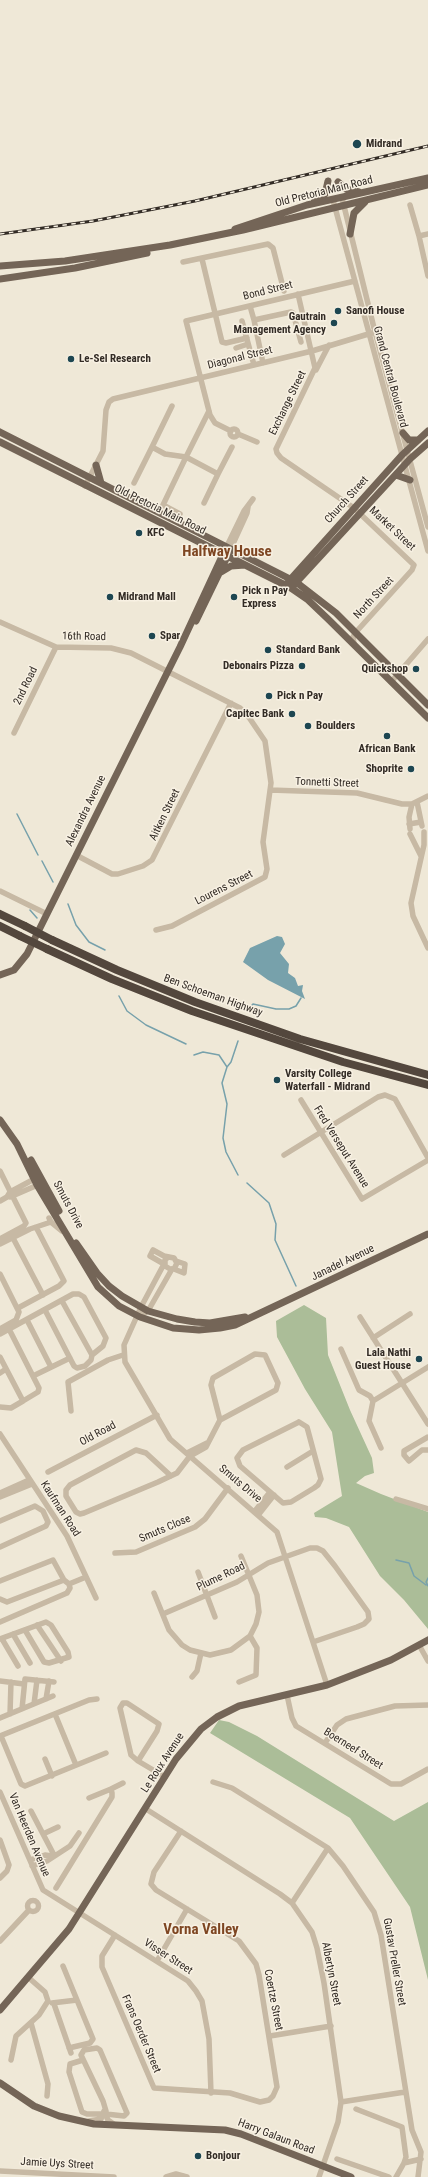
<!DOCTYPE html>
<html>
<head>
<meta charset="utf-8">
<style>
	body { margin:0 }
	canvas { display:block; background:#efe8d7 }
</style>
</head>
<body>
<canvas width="428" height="2177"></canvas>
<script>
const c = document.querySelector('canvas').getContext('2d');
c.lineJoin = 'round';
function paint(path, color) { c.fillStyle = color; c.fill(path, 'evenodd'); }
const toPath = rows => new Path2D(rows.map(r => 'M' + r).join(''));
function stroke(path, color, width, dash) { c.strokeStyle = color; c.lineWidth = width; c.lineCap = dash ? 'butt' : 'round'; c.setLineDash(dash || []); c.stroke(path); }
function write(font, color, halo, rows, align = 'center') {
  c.font = font + ' "Roboto Condensed",sans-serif'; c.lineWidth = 3; c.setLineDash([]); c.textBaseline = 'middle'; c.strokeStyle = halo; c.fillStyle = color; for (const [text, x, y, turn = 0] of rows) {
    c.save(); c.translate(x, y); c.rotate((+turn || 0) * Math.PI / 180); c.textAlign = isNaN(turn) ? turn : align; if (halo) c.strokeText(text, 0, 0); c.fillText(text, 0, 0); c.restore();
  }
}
paint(toPath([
	[304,1305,326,1318,328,1355,350,1410,372,1458,374,1473,365,1476,356,1483,381,1494,428,1512,428,1629,404,1600,380,1576,349,1527,326,1518,315,1517,314,1513,342,1496,332,1432,305,1389,277,1337,276,1321],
	[219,1720,229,1722,257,1736,394,1821,428,1802,428,1980,410,1907,350,1818,210,1733]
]), '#abbd98');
paint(toPath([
	[277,936,282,937,285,944,280,953,289,964,288,973,295,978,298,986,303,985,302,991,305,999,268,980,243,962,250,948]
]), '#77a1ab');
stroke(toPath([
	[17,814,38,855],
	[42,861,53,882],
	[68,904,76,925,89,942,105,950],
	[30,910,37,918],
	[119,996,127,1011,146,1025,186,1044],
	[248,1010,253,1004,276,1009,289,1009,296,1006,301,998],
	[194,1055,203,1052,219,1055,227,1067,222,1083,227,1104,223,1138,226,1152,238,1175],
	[227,1067,231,1062,238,1041],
	[247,1183,269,1203,276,1224,275,1240,296,1286],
	[396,1560,409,1563,414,1576,426,1585],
	[428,1578,426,1582,428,1586]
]), '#77a1ab', 1.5);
stroke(toPath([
	[342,198,375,332,428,527],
	[333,200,428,551],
	[410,205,419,236,428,234],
	[419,236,428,276],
	[202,259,222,342,226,343,247,338],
	[183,262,268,244,273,248,284,291],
	[298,294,315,368,276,449,277,453,281,458,354,508,414,565,412,570,356,632,353,637,354,644],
	[250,306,254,320],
	[242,321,254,365],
	[236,348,248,344],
	[263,363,254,320,291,312,293,313,301,342],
	[316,370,329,345],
	[209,411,186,457,218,474,232,447],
	'230 433a4 4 0 1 1 8 0a4 4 0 1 1-8 0Z',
	[231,431,215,423,210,415,186,321,355,281],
	[238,434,257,442],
	[152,447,172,406],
	[134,483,152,447,165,454,186,457,163,505,180,514],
	[85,486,103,451,106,410,109,402,113,399,312,351,375,332],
	[204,503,218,474],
	[227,546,244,511,253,499],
	[231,548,247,513,248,507],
	[0,622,56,647,111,648,131,653,240,708,248,716,265,741,271,783,263,842,267,869,265,877,172,926,156,930],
	[391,682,428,639],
	[14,733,56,647],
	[270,790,357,793,402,804,412,804,428,796],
	[417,802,422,826],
	[409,824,421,822],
	[410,829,409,817,412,804],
	[424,832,424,845,411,903,413,916,428,948],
	[410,834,421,856],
	[76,855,112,874,118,874,143,866,152,860,231,703],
	[0,891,47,914],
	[301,1100,362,1199,428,1160],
	[284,1155,378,1097,385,1095,395,1099,428,1158],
	[0,1171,26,1223,24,1226,0,1239],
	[10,1197,40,1184],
	[0,1201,7,1197,10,1192,38,1177],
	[49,1218,51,1222,62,1231],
	[13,1238,43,1295],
	[0,1244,30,1229,51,1222],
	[168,1257,165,1260,165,1266,170,1269,174,1269,177,1263,174,1258,164,1256,153,1250,150,1256,164,1264,141,1307,124,1345,125,1362,170,1439,277,1532,327,1685],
	[174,1269,184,1273,185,1264,176,1261],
	[0,1274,19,1312,16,1320,0,1329],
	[62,1301,92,1355],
	[18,1308,59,1286,64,1281,36,1227],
	[139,1316,148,1311,172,1269],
	[360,1317,428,1424],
	[27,1320,51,1367],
	[9,1329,39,1388,38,1392,23,1401],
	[0,1334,73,1294,79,1294,84,1297,106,1338,103,1346,92,1355,91,1360,85,1366,77,1368,74,1366,45,1310],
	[373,1338,410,1314],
	[341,1349,359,1390,370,1396,373,1401],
	[0,1357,23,1401,11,1408,0,1407],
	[0,1373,6,1369],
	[33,1376,70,1358],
	[373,1401,428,1367],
	[373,1401,369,1421,381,1448],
	[71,1411,68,1382,108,1360,123,1355],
	[299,1422,307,1427,321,1479,318,1485,314,1488,291,1502,283,1503,240,1466,237,1458,243,1450,299,1422],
	[0,1434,67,1536,96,1598],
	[428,1437,404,1451,404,1455,409,1461,422,1450,428,1450],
	[187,1453,207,1443],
	[287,1467,313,1451],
	[48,1472,157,1415],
	[171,1476,146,1453,136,1450,70,1485,66,1490,66,1496,76,1512,80,1514,84,1513,158,1482,177,1473,190,1456,206,1447,220,1420,276,1390,278,1383,265,1355,255,1354,213,1378,211,1385,220,1420],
	[0,1493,29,1480],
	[0,1497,32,1484],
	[396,1499,428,1509],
	[255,1511,270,1492],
	[259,1514,274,1495],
	[0,1521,35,1506,43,1511,48,1522,46,1526,0,1547],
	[115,1553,136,1552,195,1527,205,1519,228,1488],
	[198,1572,215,1617],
	[0,1581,53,1560,64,1580,69,1584,70,1588,67,1593,0,1622],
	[69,1584,86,1577],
	[154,1593,169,1630,182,1645,190,1650,210,1655,231,1650,250,1636,256,1624,259,1612,257,1595,241,1556],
	[0,1599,7,1602,64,1580],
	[163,1614,237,1582,268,1563,310,1548,317,1548,323,1551,335,1566,368,1612,369,1619,364,1624,357,1627,313,1642],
	[37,1625,61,1661],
	[13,1634,30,1663],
	[0,1639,46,1622,51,1625,68,1652,69,1657,49,1663,44,1662,25,1630],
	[2,1639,18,1666],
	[419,1645,428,1661],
	[192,1677,197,1671,201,1653],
	[0,1681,24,1684],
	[239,1682,256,1675,257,1648,250,1636],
	[287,1695,292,1718,296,1726,391,1784,401,1784,428,1769],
	[46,1699,49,1681],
	[34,1704,37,1680],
	[22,1709,25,1679,54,1682],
	[10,1714,11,1682],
	[55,1714,76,1765],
	[0,1718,53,1696],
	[0,1736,89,1700,97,1699],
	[1,1736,21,1784,25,1786,106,1753],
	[325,1743,337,1725,346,1719,395,1706,428,1705],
	[45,1759,52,1776],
	[138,1761,157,1731,159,1724,127,1703,123,1703,120,1708,131,1755,138,1761,165,1777],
	[213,1782,232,1788,328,1848,343,1866,374,1912,381,1935,412,2130,421,2152,418,2177],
	[111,1789,123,1783],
	[0,1792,43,1890,188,1981,196,1991,202,2001,209,2039,211,2093],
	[146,1809,280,1894,292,1903,312,1932,317,1948,324,1983,341,2102,338,2122,319,2177],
	[31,1811,43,1834],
	[0,1840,9,1865,7,1871,0,1878],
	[54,1855,43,1834,58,1827],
	[30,1860,45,1855,52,1856],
	[32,1866,47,1861,70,1846,79,1833],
	[56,1888,112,1797,112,1793,111,1789,89,1798],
	'27.5 1906a5.5 5.5 0 1 1 11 0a5.5 5.5 0 1 1-11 0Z',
	[292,1903,328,1848],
	[115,1935,102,1956,102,1967,154,2088,230,2093,260,2102,269,2100,273,2096,277,2087,259,1975,256,1964,239,1941,156,1890,151,1884,154,1872,181,1831],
	[0,1941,29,1910],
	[157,1961,187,1909],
	[63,1966,93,2039,90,2043,69,2048],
	[52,2003,77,2000],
	[54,2004,71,2053],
	[31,2023,48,2084,47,2096],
	[270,2036,331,2026],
	[11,2060,16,2036,39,2015,48,2001,45,1992,29,1978],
	[83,2060,70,2064,69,2072,82,2112,87,2114,106,2114,124,2116,127,2113,100,2050,97,2048,84,2050,81,2055,103,2101,106,2111,106,2114,107,2118,108,2120,115,2125],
	[341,2102,405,2092],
	[356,2109,402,2127,406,2157,404,2163,396,2177],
	[89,2121,101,2119,104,2111],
	[337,2159,389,2177],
	[404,2163,421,2159],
	[0,2171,114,2177],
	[166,2177,176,2174,187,2177]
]), '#c7b9a4', 5.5);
stroke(toPath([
	[338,182,346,189,359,192],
	[314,202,325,194,328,181],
	[235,229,307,205,428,178],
	[350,234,354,213,365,202],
	[0,266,65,261,170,245,243,230,428,185],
	[0,279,75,268,147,253],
	[0,432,296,582,336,613,428,705],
	[403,433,409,440,418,440],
	[0,442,291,588,307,599,328,619,428,718],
	[96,465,101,483],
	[396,475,410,480],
	[221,572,231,566,245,565],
	[288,582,402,455,428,431],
	[294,585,410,459,428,443],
	[196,621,229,553],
	[0,975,14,970,27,954,180,647,225,550],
	[0,1120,17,1144,37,1185,98,1287,119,1306,140,1317,173,1328,199,1330,220,1328,235,1325,428,1234],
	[31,1160,59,1211],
	[76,1243,97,1273,109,1286,122,1296,148,1311,177,1319,195,1322,210,1323,245,1317],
	[0,2010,69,1929,176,1759,201,1729,217,1717,239,1706,327,1685,391,1660,428,1640],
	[0,2083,34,2106,59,2116,94,2124,225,2130,241,2134,351,2177]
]), '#746557', 7);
stroke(toPath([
	[0,914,25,926],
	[0,926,20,936],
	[52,940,117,970,195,1002,300,1039,428,1075],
	[47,949,112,979,192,1011,343,1062,428,1085]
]), '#53473d', 8);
const rail = toPath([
	[0,234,93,221,195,201,428,146]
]);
stroke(rail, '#322b25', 3);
stroke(rail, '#f8f1e3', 1.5, [4.5]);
stroke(toPath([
	[25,926,52,940],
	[20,936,47,949]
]), '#53473d', 8);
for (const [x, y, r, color] of [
	[357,144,5,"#1d4651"],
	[338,311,4,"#1d4651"],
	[334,323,4,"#1d4651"],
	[71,359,4,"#1d4651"],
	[139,533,4,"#1d4651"],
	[110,597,4,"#1d4651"],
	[234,597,4,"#1d4651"],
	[152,636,4,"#1d4651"],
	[268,650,4,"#1d4651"],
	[302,666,4,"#1d4651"],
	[416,669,4,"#1d4651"],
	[269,696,4,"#1d4651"],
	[292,714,4,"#1d4651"],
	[308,726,4,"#1d4651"],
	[387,736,4,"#1d4651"],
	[411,769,4,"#1d4651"],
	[277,1080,4,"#1d4651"],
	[419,1359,4,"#1d4651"],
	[198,2156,4,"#1d4651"]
]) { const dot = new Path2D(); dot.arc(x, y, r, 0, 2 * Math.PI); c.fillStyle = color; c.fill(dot); stroke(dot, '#f8f1e3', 1.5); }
write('bold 11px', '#322b25', '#f8f1e3', [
	["Midrand",366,144],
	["Sanofi House",346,311],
	["Gautrain",326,317,"right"],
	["Management Agency",326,330,"right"],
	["Le-Sel Research",79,359],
	["KFC",147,533],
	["Pick n Pay",242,591],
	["Express",242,604],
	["Midrand Mall",118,597],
	["Spar",160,636],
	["Standard Bank",276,650],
	["Debonairs Pizza",294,666,"right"],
	["Quickshop",408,669,"right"],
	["Pick n Pay",277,696],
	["Capitec Bank",284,714,"right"],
	["Boulders",316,726],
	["African Bank",387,749,"center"],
	["Shoprite",403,769,"right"],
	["Varsity College",285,1074],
	["Waterfall - Midrand",285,1087],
	["Lala Nathi",411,1353,"right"],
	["Guest House",411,1366,"right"],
	["Bonjour",206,2156]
], 'left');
write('11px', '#322b25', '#f8f1e3', [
	["Old Pretoria Main Road",324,192,-14],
	["Bond Street",268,291,-14],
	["Diagonal Street",240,358,-14],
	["Grand Central Boulevard",390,377,75],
	["Exchange Street",288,403,-64],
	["Church Street",347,500,-48],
	["Old Pretoria Main Road",160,510,26],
	["Market Street",392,529,43],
	["North Street",374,598,-47],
	["16th Road",84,637,1],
	["2nd Road",26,686,-64],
	["Tonnetti Street",327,783,2],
	["Alexandra Avenue",86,811,-64],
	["Aitken Street",165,815,-64],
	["Lourens Street",224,888,-27],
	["Ben Schoeman Highway",213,996,20],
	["Fred Verseput Avenue",341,1147,58],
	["Smuts Drive",68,1205,62],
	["Janadel Avenue",343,1263,-26],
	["Old Road",98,1434,-28],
	["Smuts Drive",240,1484,40],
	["Kaufman Road",60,1509,57],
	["Smuts Close",165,1529,-23],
	["Plume Road",221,1577,-26],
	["Boerneef Street",353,1749,32],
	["Le Roux Avenue",163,1763,-57],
	["Van Heerden Avenue",29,1835,67],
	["Visser Street",168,1957,33],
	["Gustav Preller Street",394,1962,80],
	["Albertyn Street",331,1974,79],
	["Coertze Street",273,2000,79],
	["Frans Oerder Street",141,2034,67],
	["Harry Galaun Road",276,2137,21],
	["Jamie Uys Street",57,2164,3]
]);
write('bold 15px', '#7e4622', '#f8f1e3', [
	["Halfway House",227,552],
	["Vorna Valley",201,1930]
]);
</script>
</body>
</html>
